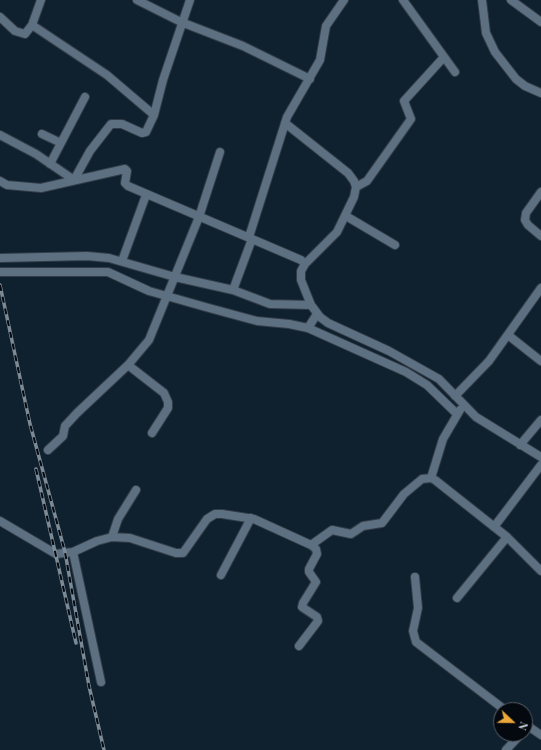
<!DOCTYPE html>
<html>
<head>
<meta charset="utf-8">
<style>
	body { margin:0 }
	#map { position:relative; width:541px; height:750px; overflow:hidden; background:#0f202e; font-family:"Playfair Display",serif }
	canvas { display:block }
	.north { position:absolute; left:493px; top:702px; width:40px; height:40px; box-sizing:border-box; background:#04090f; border:1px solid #565d65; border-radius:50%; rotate:112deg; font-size:11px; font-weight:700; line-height:16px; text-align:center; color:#d1dce6 }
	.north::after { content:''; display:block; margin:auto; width:14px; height:18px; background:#eda83b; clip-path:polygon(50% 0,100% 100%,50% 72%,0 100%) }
</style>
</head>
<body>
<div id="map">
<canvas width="541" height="750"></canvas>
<div class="north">N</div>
</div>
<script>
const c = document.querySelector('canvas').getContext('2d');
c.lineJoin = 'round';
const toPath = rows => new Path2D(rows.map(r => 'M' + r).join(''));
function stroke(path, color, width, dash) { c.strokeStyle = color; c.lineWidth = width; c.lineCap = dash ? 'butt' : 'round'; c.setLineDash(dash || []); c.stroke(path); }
const street = toPath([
	[137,0,181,22,243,46,310,79],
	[403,0,455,72],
	[482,0,486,33,495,52,516,79,525,86,541,93],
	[511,0,541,22],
	[0,17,15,31,25,34,32,25,41,0],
	[32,25,107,75,154,115],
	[285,123,348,173,354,181,356,187,354,197,337,232,305,264],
	[42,134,61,143],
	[0,135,36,154,74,180,90,151,111,124,122,124,142,133,146,132,154,115,163,80,190,0],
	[50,164,85,97],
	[0,181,7,185,41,188,125,169,127,171,125,183,128,186,301,260,305,264,301,271,301,280,311,305,320,317,328,323,389,351,439,379,476,417,541,457],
	[356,187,367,181,411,119,404,101,444,57],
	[541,192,526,213,525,220,528,225,541,236],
	[346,216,395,245],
	[249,237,287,117,320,60,326,26,344,0],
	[0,258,87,256,109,258,175,277,233,290,270,304,311,305],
	[122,261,146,195],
	[0,272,108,272,149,291,209,308,257,321,289,324,308,328,317,314],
	[233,290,252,239],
	[308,328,406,372,427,385,457,414],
	[508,335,541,361],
	[128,365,164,393,168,402,168,408,152,433],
	[455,396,489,361,541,288],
	[520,445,541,420],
	[48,450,63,436,65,426,77,413,128,365,149,340,199,217,220,152],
	[431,478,443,439,460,410],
	[0,521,56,554,73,552,97,541,112,537,130,538,176,553,183,553,207,519,215,514,222,514,254,519,311,545,332,530,351,534,363,526,382,523,404,494,422,479,431,478,435,480,507,537,541,571],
	[494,527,541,465],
	[112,537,118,519,136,490],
	[73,552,101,682],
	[221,575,251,518],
	[415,577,418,608,413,631,416,642,505,710],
	[457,598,507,537],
	[299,646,318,621,317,617,302,607,303,603,316,582,309,572,309,569,317,554,316,549,311,545],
	[525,724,541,735],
	[506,750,521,734]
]);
stroke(street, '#323c47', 10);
stroke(street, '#5c7081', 8);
const rail = toPath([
	[0,285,30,424,65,552,89,686,104,750],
	[36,469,76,643]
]);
stroke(rail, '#7c8a96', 3.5);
stroke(rail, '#04090f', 2, [6]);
</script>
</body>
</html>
